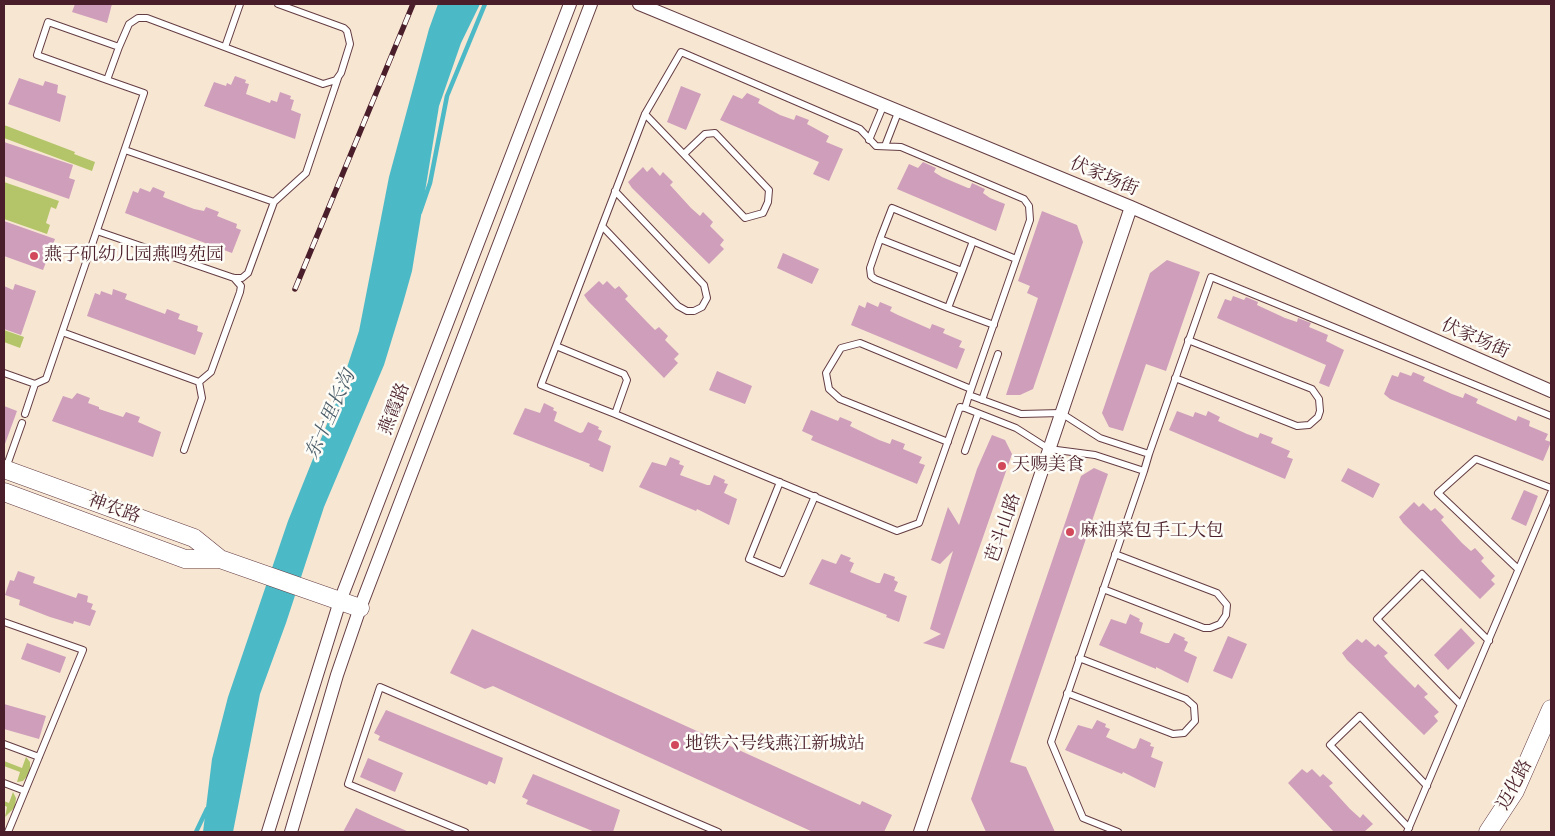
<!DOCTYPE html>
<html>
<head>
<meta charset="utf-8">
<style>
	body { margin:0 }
	#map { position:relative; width:1555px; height:836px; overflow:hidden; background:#f7e6d2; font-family:"IM FELL Great Primer",serif }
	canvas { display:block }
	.frame { position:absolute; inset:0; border:5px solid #4a1f2b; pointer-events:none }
</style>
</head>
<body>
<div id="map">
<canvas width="1555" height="836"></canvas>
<div class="frame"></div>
</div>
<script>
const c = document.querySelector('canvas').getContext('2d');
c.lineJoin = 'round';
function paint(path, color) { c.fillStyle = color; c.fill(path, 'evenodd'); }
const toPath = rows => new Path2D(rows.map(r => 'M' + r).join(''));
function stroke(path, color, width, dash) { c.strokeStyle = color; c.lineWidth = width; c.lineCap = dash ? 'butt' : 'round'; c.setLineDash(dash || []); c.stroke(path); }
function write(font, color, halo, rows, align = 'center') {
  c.font = font + ' "IM FELL Great Primer","Noto Serif SC",serif'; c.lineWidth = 5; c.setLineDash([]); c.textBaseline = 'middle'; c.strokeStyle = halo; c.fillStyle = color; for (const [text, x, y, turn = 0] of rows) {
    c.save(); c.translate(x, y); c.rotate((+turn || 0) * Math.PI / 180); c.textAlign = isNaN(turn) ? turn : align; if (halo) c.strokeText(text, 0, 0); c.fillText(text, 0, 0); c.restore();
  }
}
paint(toPath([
	[4,125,75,152,74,154,95,162,92,171,4,138],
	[4,182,59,201,56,209,51,207,46,223,50,225,47,234,4,219],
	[4,330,24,337,20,348,4,342],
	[26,757,30,762,30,773,23,781,17,782,20,772,4,766,4,761,22,768],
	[13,792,16,798,15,807,5,817,7,807,4,805,4,801,9,803]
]), '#b3c568');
paint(toPath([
	[438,4,480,4,461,43,439,106,412,271,403,303,384,365,324,507,286,623,260,694,233,832,203,832,212,759,228,697,288,521,335,404,359,331,389,177,429,29]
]), '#4cb9c7');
stroke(toPath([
	[420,212,430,183,447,96,485,4],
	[196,832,207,809]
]), '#4cb9c7', 4.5);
paint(toPath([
	[75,4,112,4,107,23,72,12],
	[235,76,246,80,245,83,249,84,246,94,270,103,271,100,277,102,280,92,291,96,290,99,294,100,291,110,301,114,295,139,204,106,214,82,226,86,227,83,231,85],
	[19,78,43,86,45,81,58,85,57,93,66,96,60,122,8,104],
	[681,86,701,94,686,130,667,122],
	[747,93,760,99,758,103,780,115,794,120,796,115,809,120,807,124,829,136,826,142,843,149,829,181,813,174,819,162,720,120,733,95,742,99],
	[4,142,73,165,69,178,75,180,69,199,4,176],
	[923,162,936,168,934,172,942,177,968,188,970,188,972,183,985,189,983,193,990,198,1005,204,996,231,897,189,909,164,918,168],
	[643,167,647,172,652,167,660,176,663,172,673,182,670,185,691,208,700,216,703,212,713,222,710,226,724,240,720,245,724,249,709,264,632,188,628,182],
	[153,187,165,192,163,197,194,209,204,211,206,207,219,212,217,216,237,224,236,228,241,230,232,253,125,213,133,191,138,193,140,188,150,192],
	[1042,211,1077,225,1083,242,1033,389,1020,395,1006,395,1038,298,1027,293,1030,286,1018,281],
	[4,221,55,239,43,270,4,256],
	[783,253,819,269,812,284,777,268],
	[1167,260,1200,272,1166,371,1146,364,1123,431,1109,427,1102,413,1150,273],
	[599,281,603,285,607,281,615,289,619,286,628,296,625,299,647,322,655,330,659,327,668,336,665,340,679,354,674,359,678,363,664,378,588,301,584,295],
	[15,284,36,291,21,335,4,329,4,286,13,290],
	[113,289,127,294,125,299,165,314,167,309,180,314,178,319,198,326,197,331,203,333,195,355,87,316,95,293,100,295,101,291,112,295],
	[1233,296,1244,300,1246,297,1258,302,1257,305,1285,318,1297,322,1298,318,1311,323,1309,327,1328,335,1326,341,1344,350,1329,387,1319,383,1326,365,1217,318,1225,299,1231,301],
	[867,302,878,307,880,302,892,307,890,311,898,315,930,329,932,324,945,329,943,333,962,341,959,347,965,349,957,369,851,325,859,305,865,308],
	[717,371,752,386,745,404,709,390],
	[1400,372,1411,376,1413,372,1425,377,1423,381,1452,394,1463,398,1465,393,1478,399,1476,403,1516,421,1518,416,1530,421,1529,426,1548,434,1545,440,1551,442,1543,461,1390,399,1384,394,1392,375,1398,377],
	[77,393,90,398,88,403,99,407,99,409,123,417,126,412,140,417,138,422,161,432,153,457,52,421,63,396,72,399],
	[544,403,554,408,553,410,557,412,554,421,580,433,583,432,588,422,599,427,598,429,602,431,598,440,611,446,603,472,589,466,590,464,513,434,525,408,540,413],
	[4,406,17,411,5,444,4,444],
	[811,410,838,421,840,417,852,422,850,426,879,440,890,444,892,439,905,444,903,449,922,457,919,463,925,465,917,484,811,440,813,436,802,431],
	[1177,411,1193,417,1195,412,1206,416,1208,411,1220,417,1218,421,1247,434,1258,438,1260,433,1273,438,1271,443,1290,451,1287,457,1293,459,1285,479,1169,430],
	[992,435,1005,440,1012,454,944,649,923,643,941,634,930,629,953,551,940,564,931,560,948,507,959,525,977,469],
	[670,457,680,461,679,464,684,466,680,475,707,485,710,485,714,475,725,480,724,483,728,484,724,493,737,499,729,525,697,509,696,511,639,487,652,462,666,466],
	[1094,468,1108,474,1010,762,1026,767,1055,832,986,832,971,799,1081,476],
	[1348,468,1380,484,1373,498,1341,481],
	[1524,490,1538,496,1526,526,1511,519],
	[1414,502,1419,507,1423,503,1431,511,1435,508,1444,517,1441,520,1462,543,1471,551,1475,548,1484,558,1481,561,1495,576,1491,580,1495,584,1480,599,1403,523,1399,517],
	[841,554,851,558,849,561,854,563,850,572,877,583,880,583,884,573,895,577,894,580,898,582,894,591,907,596,899,622,886,617,887,615,809,584,822,559,836,564],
	[18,571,35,577,33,583,76,598,78,593,88,596,87,602,93,604,91,609,96,611,90,626,74,621,73,624,50,617,19,605,20,600,5,595,10,580,14,581],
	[1130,614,1140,619,1139,621,1143,623,1140,633,1166,643,1169,643,1174,633,1185,638,1184,640,1188,642,1184,651,1197,657,1188,683,1156,667,1156,669,1099,645,1111,619,1126,624],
	[1461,628,1475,643,1448,670,1434,655],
	[472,629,860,805,862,801,892,815,884,832,813,832,493,686,485,689,450,673],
	[1228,636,1247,644,1232,679,1213,671],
	[1357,639,1362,643,1366,639,1375,647,1378,644,1388,653,1384,656,1390,663,1415,688,1418,684,1428,694,1424,697,1439,712,1434,716,1438,721,1424,735,1347,660,1342,653],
	[27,643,66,657,60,673,21,659],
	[4,704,46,716,39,739,4,729],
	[386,710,503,758,495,784,489,781,487,785,378,740,380,736,374,733],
	[1097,720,1106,724,1105,727,1110,729,1106,737,1133,749,1136,748,1140,738,1151,743,1150,746,1154,747,1151,757,1163,762,1155,788,1123,772,1122,774,1065,750,1078,725,1092,729],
	[368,758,403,773,395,792,360,777],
	[1302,769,1307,773,1312,769,1320,777,1323,774,1333,783,1329,786,1350,809,1360,818,1363,814,1373,824,1364,832,1334,832,1288,783],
	[533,774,620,810,613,832,595,832,526,804,528,800,522,797],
	[356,808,373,816,409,832,343,832]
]), '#ce9ebb');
const lane = toPath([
	[119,47,129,24,138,18,147,18,323,84,336,80,341,73,350,44,347,31,344,28,278,4],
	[225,47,240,4],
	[645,114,745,218,763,213,768,202,769,190,715,133,705,134,684,154],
	[869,140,884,104],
	[885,146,899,110],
	[125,150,274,202,306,173,338,78],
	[602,226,678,306,687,311,694,311,702,307,707,298,704,285,615,191],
	[97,231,234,278,242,278,248,273,274,202],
	[880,239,892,208,1016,259],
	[962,271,973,241],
	[948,308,962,271,880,239,870,268,871,276,875,279,948,308,994,325],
	[62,332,199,382,211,372,240,292,241,286,234,278],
	[556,346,541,385,615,414],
	[4,373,35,384],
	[1175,378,1297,426,1309,425,1318,417,1320,411,1319,399,1312,389,1188,340],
	[969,395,1021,414,1061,413,1100,438,1149,454,1144,471,1095,455,1049,449,1016,428,965,408,969,395],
	[982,400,998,354],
	[965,408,960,407,919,523,897,531,615,414,627,380,624,374,556,346,645,114,681,52,860,129,876,146,901,147,1024,199,1029,206,1030,220,969,395],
	[25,414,35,384,46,379,144,93,107,80,37,55,48,22,119,47,107,80],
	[948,442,840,399,829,389,826,373,841,348,860,343,971,389],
	[184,450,202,398,199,382],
	[965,451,978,414],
	[1149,454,1211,277,1551,416],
	[6,468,22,423],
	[780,482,749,559,782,573,815,496],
	[1518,569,1438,493,1476,459,1551,488],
	[1103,589,1204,628,1210,628,1220,624,1226,615,1227,605,1217,593,1115,554],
	[4,622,83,650,8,832],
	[1067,693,1173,734,1184,733,1195,721,1194,706,1186,699,1079,658],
	[1461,705,1377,619,1422,574,1489,641],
	[4,744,39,757],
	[4,783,25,791],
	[1409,828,1330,745,1360,716,1427,786],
	[465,832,348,784,380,687,718,832],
	[1118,832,1083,818,1051,742,1144,471],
	[1407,832,1551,493]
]);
const street = toPath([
	[639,4,1131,207,1551,391],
	[268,832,340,601,570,4],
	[291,832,337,675,360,608,591,4],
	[920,832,1131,207]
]);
const secondary = toPath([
	[4,469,194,538,220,559,360,608],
	[4,492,185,559,220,559],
	[1488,832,1515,791,1551,709]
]);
stroke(lane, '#643d44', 8);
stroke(street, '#643d44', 14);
stroke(secondary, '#643d44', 19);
stroke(lane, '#fff', 6);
stroke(street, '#fff', 12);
stroke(secondary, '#fff', 18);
const rail = toPath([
	[295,289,413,4]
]);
stroke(rail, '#4a1f2b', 5.5);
stroke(rail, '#fdfcf7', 4, [11]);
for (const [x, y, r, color] of [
	[34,256,5,"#d1495b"],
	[1002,466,5,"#d1495b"],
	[1070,532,5,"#d1495b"],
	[675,745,5,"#d1495b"]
]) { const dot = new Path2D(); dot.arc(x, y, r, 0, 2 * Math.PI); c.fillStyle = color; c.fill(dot); stroke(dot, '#fdfcf7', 2); }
write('18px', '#4a1f2b', '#fdfcf7', [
	["伏家场街",1104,177,23],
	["伏家场街",1475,339,24],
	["燕霞路",395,409,-69],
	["神农路",114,509,20],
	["芭斗山路",1004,528,-71],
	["迈化路",1515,785,-62]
]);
write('18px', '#4a1f2b', '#fdfcf7', [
	["燕子矶幼儿园燕鸣苑园",44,256],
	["天赐美食",1012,466],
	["麻油菜包手工大包",1080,532],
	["地铁六号线燕江新城站",685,745]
], 'left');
write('italic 19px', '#4b5d69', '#fdfcf7', [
	["东十里长沟",331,415,-66]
]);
</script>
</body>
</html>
